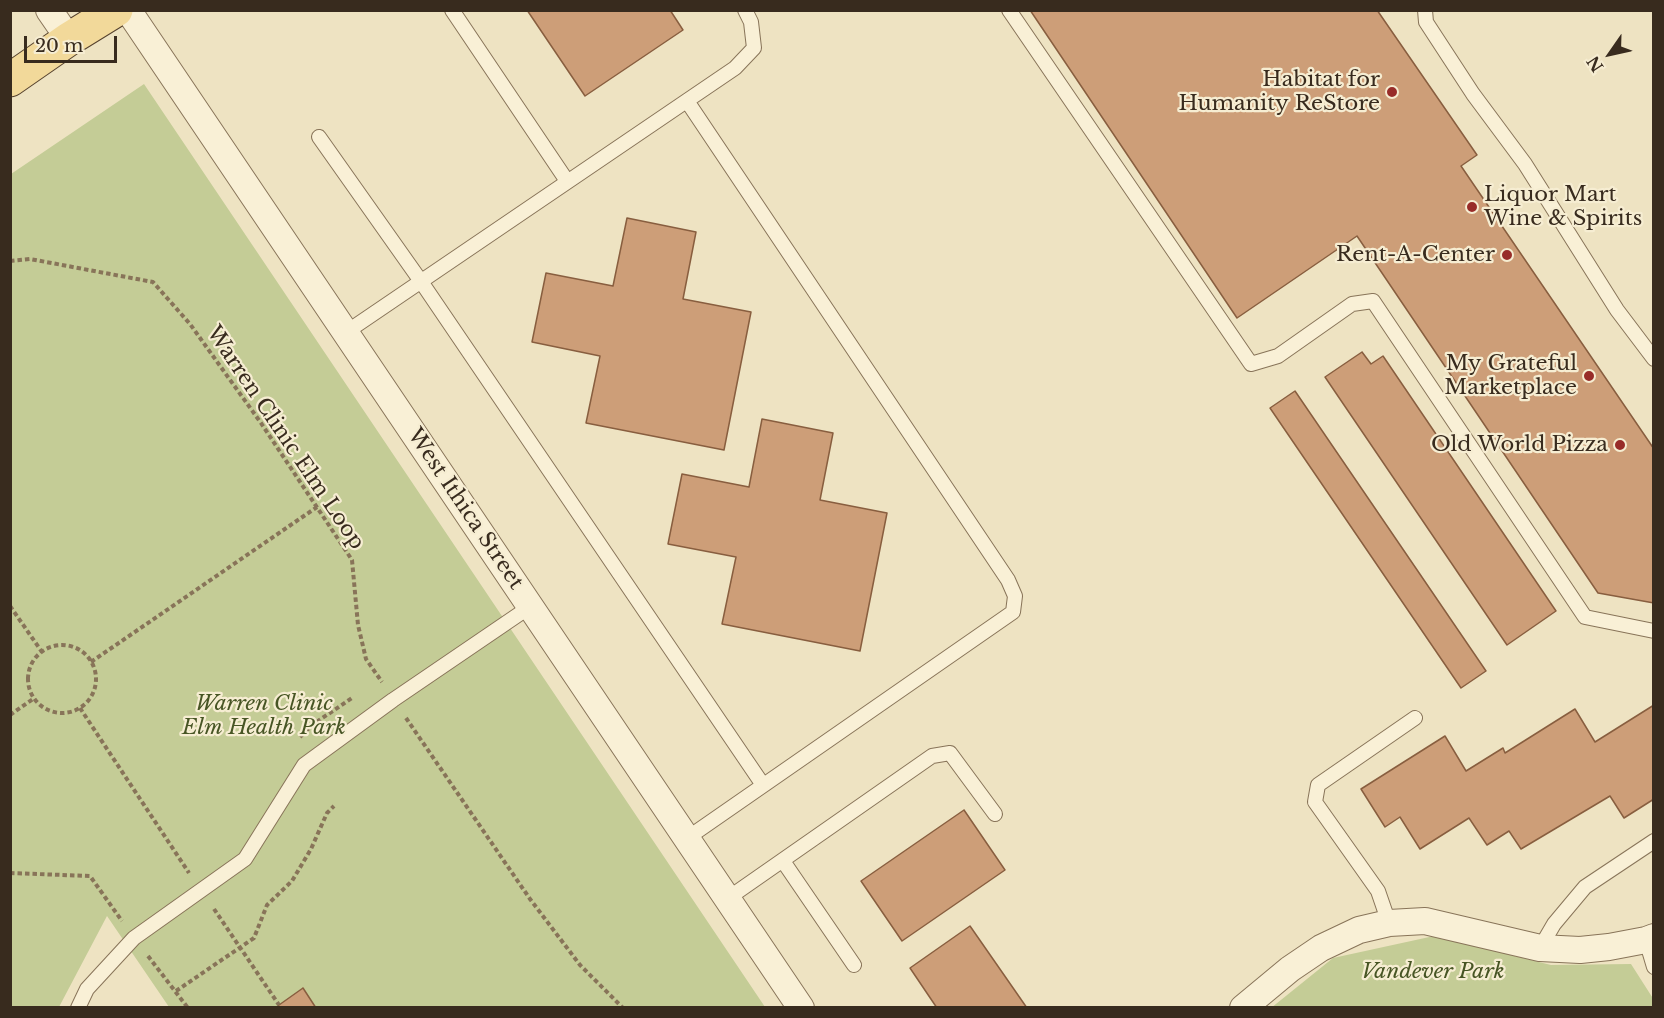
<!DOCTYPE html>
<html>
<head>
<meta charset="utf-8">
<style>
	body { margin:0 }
	#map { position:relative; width:1664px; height:1018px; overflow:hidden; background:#eee3c2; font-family:"Libre Baskerville",serif }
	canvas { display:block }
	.frame { position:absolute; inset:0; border:12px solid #382b1e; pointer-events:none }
	.north { position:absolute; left:1580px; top:24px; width:60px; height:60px; -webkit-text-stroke:4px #f6edd2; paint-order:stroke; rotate:236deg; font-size:16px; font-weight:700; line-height:24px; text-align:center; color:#382b1e }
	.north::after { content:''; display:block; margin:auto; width:21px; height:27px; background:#382b1e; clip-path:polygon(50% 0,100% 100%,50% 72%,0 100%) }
	.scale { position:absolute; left:24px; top:36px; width:93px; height:27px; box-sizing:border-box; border:3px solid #382b1e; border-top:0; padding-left:8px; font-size:18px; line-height:21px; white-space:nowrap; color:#382b1e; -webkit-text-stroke:4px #f6edd2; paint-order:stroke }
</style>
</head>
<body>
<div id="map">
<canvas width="1664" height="1018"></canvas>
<div class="frame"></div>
<div class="north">N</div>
<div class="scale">20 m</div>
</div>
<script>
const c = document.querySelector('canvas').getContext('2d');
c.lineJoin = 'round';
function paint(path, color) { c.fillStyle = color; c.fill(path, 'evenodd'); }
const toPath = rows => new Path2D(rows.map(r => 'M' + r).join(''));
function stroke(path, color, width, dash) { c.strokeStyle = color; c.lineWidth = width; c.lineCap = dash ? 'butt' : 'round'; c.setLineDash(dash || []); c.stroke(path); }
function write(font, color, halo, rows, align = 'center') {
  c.font = font + ' "Libre Baskerville",serif'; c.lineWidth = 4.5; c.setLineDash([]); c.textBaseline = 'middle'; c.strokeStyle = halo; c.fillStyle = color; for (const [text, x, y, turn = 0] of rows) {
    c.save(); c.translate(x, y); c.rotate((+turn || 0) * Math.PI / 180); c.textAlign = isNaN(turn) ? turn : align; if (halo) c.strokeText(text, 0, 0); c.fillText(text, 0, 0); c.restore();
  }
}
paint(toPath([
	[144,84,765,1007,169,1007,107,916,59,1007,11,1008,11,174],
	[1434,936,1551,965,1631,964,1654,1000,1653,1008,1271,1008,1333,958]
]), '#c4cc96');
const building = toPath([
	[527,10,670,10,683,30,585,96,527,10],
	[1030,10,1377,10,1477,155,1461,166,1654,449,1654,603,1598,593,1357,236,1237,318,1030,10],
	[627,218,696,232,683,299,751,312,724,450,586,423,600,356,532,342,546,273,613,286,627,218],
	[1362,352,1371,364,1383,356,1556,611,1507,645,1325,377,1362,352],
	[1295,391,1486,671,1461,688,1270,408,1295,391],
	[762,419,833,433,820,500,887,513,860,651,722,624,736,557,668,544,682,474,749,487,762,419],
	[1654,705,1654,799,1624,818,1610,796,1521,849,1509,831,1487,845,1469,818,1420,849,1400,817,1385,827,1361,789,1445,736,1466,771,1503,748,1505,753,1575,709,1595,742,1654,705],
	[964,810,1005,870,902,941,861,881,964,810],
	[970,926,1027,1008,937,1008,910,968,970,926],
	[303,988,316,1008,276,1008,279,1005,303,988]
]);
paint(building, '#cd9e78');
stroke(building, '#885e3f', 1.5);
const lane = toPath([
	[452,10,567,181],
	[1009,10,1251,364,1278,356,1352,304,1373,301,1585,617,1654,631],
	[1425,10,1426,22,1473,94,1525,164,1617,310,1654,359],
	[319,137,420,280,763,785],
	[345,333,735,68,754,48,751,22,745,10],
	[686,839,1013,612,1015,596,1008,580,687,101],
	[783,861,854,965],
	[727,899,932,756,950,753,995,814],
	[1389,923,1378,891,1315,802,1318,785,1415,718],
	[1646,940,1654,967],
	[1540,948,1554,924,1585,887,1654,841],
	[78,1008,87,989,134,938,245,859,304,765,393,700,531,606]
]);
const street = toPath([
	[49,10,69,39],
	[128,10,801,1008],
	[1243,1008,1290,969,1321,948,1359,930,1389,923,1425,921,1540,948,1580,950,1609,947,1646,940,1654,937]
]);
const primary = toPath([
	[10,80,69,39,116,10]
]);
stroke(lane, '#887459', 16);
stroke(street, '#887459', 28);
stroke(primary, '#56422e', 35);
stroke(toPath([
	[10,261,30,259,153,282,190,324,261,423,352,560,358,625,366,659,382,682],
	[10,606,42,652],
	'28 679a34 34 0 1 1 68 0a34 34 0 1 1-68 0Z',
	[91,662,317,507],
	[80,708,189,873],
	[10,715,33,699],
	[406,718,530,899,580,965,623,1008],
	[300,737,312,725,352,698],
	[10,873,90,876,122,921],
	[214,909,279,1005],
	[148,956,188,1008],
	[176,991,254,938,267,905,292,881,311,849,327,813,334,806]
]), '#887459', 4, [4.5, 3]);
stroke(lane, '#f9f0d6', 14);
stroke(street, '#f9f0d6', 26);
stroke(primary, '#f2d99a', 33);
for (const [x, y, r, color] of [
	[1392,92,6,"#982c29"],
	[1472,207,6,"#982c29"],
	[1507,255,6,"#982c29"],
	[1589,376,6,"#982c29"],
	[1620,445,6,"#982c29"]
]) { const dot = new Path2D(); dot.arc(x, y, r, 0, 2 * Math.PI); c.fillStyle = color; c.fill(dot); stroke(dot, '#f6edd2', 2); }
write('21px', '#382b1e', '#f6edd2', [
	["Habitat for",1380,80],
	["Humanity ReStore",1380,104],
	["Liquor Mart",1484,195,"left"],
	["Wine & Spirits",1484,219,"left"],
	["Rent-A-Center",1495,255],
	["My Grateful",1577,364],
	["Marketplace",1577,388],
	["Old World Pizza",1608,445]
], 'right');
write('21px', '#382b1e', '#f6edd2', [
	["Warren Clinic Elm Loop",285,438,56],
	["West Ithica Street",465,509,56]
]);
write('italic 21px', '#475524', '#f6edd2', [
	["Warren Clinic",264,704],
	["Elm Health Park",264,728],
	["Vandever Park",1433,972]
]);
</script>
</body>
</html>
